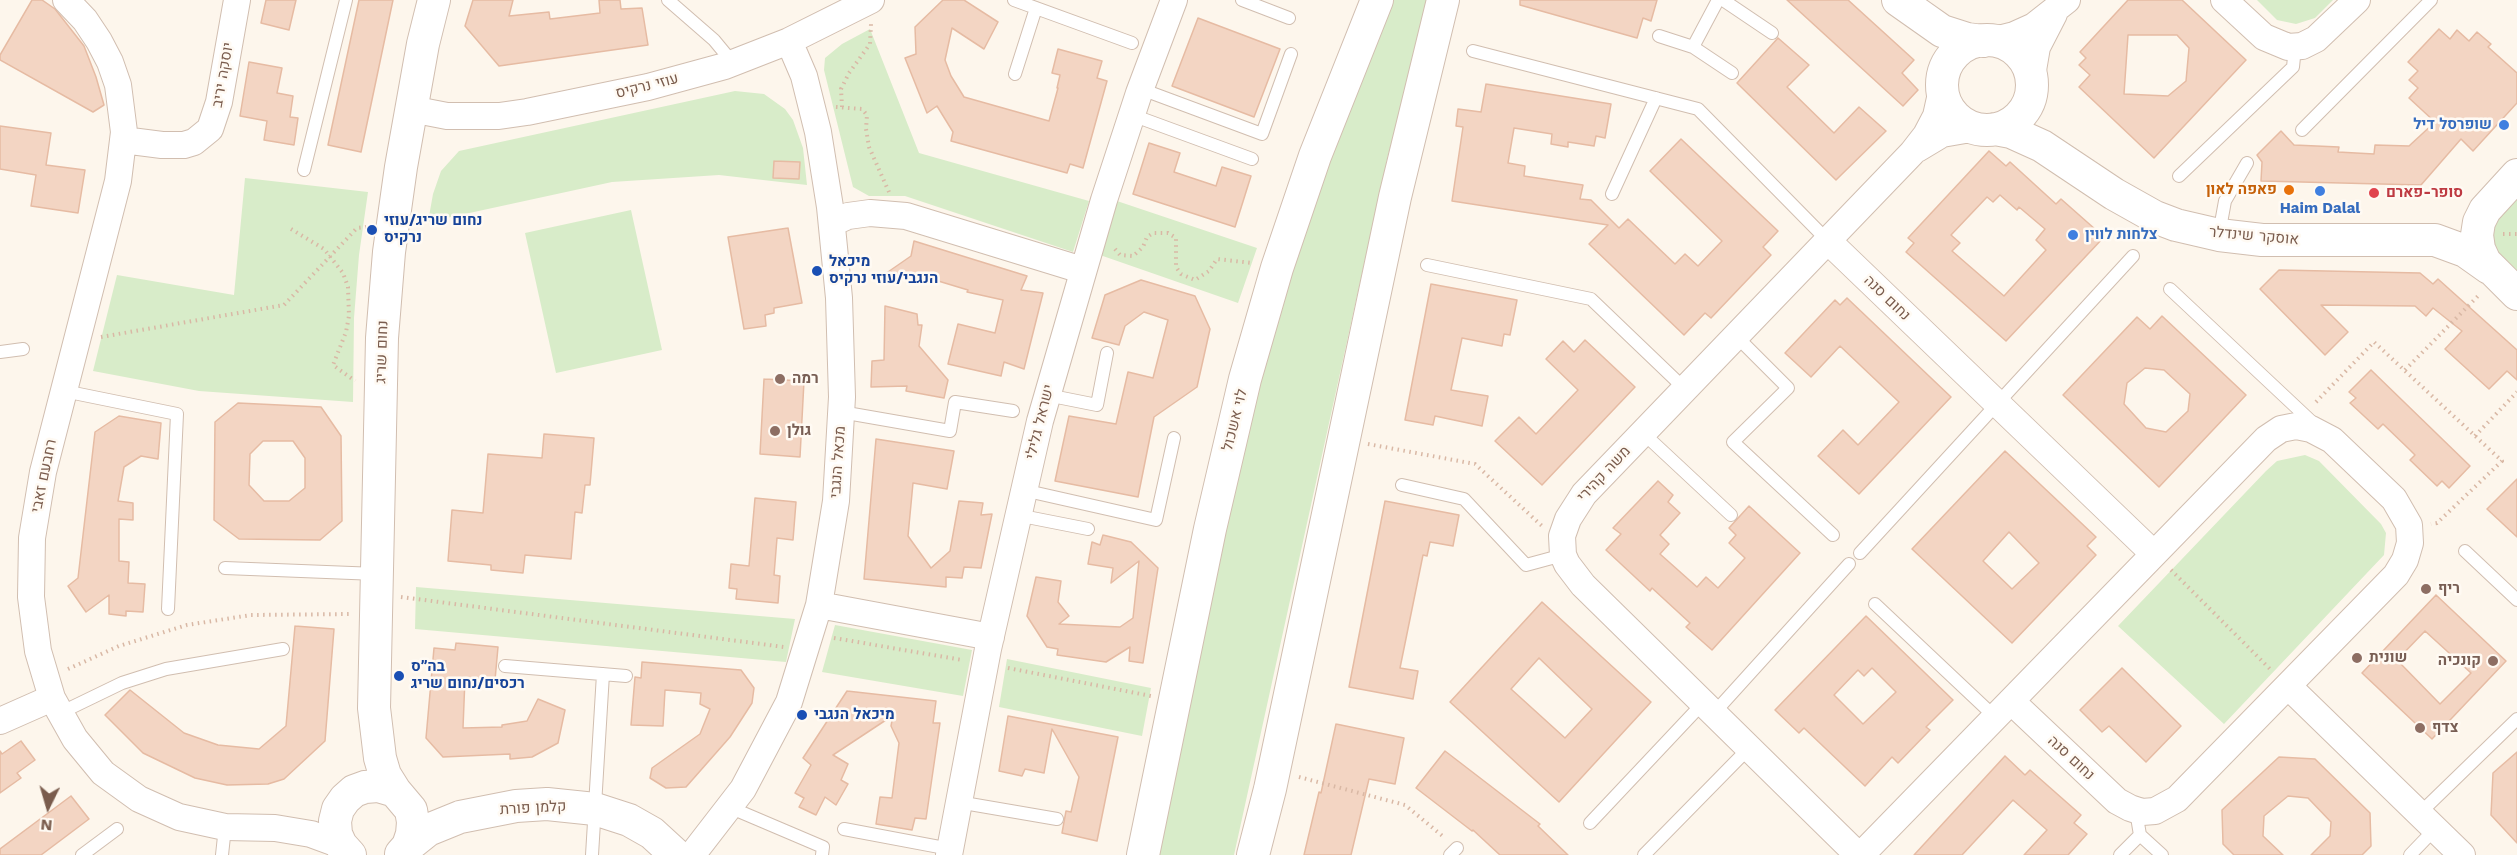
<!DOCTYPE html>
<html>
<head>
<meta charset="utf-8">
<style>
	body { margin:0 }
	#map { position:relative; width:2517px; height:855px; overflow:hidden; background:#fdf6ec; font-family:"Work Sans",sans-serif }
	canvas { display:block }
	.north { position:absolute; left:18px; top:777px; width:60px; height:60px; -webkit-text-stroke:4px #fffaf3; paint-order:stroke; rotate:185deg; font-size:16px; font-weight:700; line-height:24px; text-align:center; color:#7a5c4d }
	.north::after { content:''; display:block; margin:auto; width:21px; height:27px; background:#7a5c4d; clip-path:polygon(50% 0,100% 100%,50% 72%,0 100%) }
</style>
</head>
<body>
<div id="map">
<canvas width="2517" height="855"></canvas>
<div class="north">N</div>
</div>
<script>
const c = document.querySelector('canvas').getContext('2d');
c.lineJoin = 'round';
function paint(path, color) { c.fillStyle = color; c.fill(path, 'evenodd'); }
const toPath = rows => new Path2D(rows.map(r => 'M' + r).join(''));
function stroke(path, color, width, dash) { c.strokeStyle = color; c.lineWidth = width; c.lineCap = dash ? 'butt' : 'round'; c.setLineDash(dash || []); c.stroke(path); }
function write(font, color, halo, rows, align = 'center') {
  c.font = font + ' "Work Sans",Heebo,sans-serif'; c.lineWidth = 5; c.setLineDash([]); c.textBaseline = 'middle'; c.strokeStyle = halo; c.fillStyle = color; for (const [text, x, y, turn = 0] of rows) {
    c.save(); c.translate(x, y); c.rotate((+turn || 0) * Math.PI / 180); c.textAlign = isNaN(turn) ? turn : align; if (halo) c.strokeText(text, 0, 0); c.fillText(text, 0, 0); c.restore();
  }
}
paint(toPath([
	[1394,0,1430,0,1388,155,1234,855,1159,855,1237,477,1261,376,1328,154],
	[2257,0,2333,0,2315,18,2296,24,2277,20],
	[870,29,919,153,1089,201,1073,252,905,196,869,196,853,187,824,70,825,58,842,44],
	[735,91,764,94,785,109,793,120,803,148,807,185,719,175,612,182,428,222,433,194,441,171,459,151],
	[245,178,368,192,359,255,354,318,353,402,199,391,93,371,117,275,234,295],
	[2517,193,2517,276,2494,251,2490,234,2493,221],
	[1114,200,1257,248,1238,303,1100,255],
	[631,210,662,350,556,373,525,233],
	[2305,455,2319,461,2381,524,2386,533,2384,555,2224,724,2118,626,2266,471,2277,461],
	[416,587,795,619,786,662,415,629],
	[835,625,972,650,963,696,822,672],
	[1007,659,1151,688,1142,736,999,707]
]), '#d8ecc9');
const building = toPath([
	[32,0,42,0,55,9,84,46,96,77,104,105,93,112,0,60,0,55,32,0],
	[266,0,296,0,289,30,261,23,266,0],
	[359,0,393,0,361,152,328,145,359,0],
	[473,0,513,0,509,16,549,12,550,19,600,13,599,0,620,0,621,9,642,8,648,45,499,66,465,26,473,0],
	[943,0,964,0,998,22,984,49,952,28,945,60,951,76,964,97,1049,121,1058,88,1057,88,1060,75,1052,73,1058,49,1102,61,1097,78,1107,81,1083,168,1070,164,1067,173,951,141,953,132,937,106,927,113,905,58,916,54,915,27,943,0],
	[1520,0,1657,0,1651,21,1643,18,1637,38,1520,5,1520,0],
	[1787,0,1848,0,1914,60,1902,73,1918,90,1903,106,1787,0],
	[2128,0,2182,0,2246,60,2154,158,2079,87,2090,75,2079,65,2086,58,2080,52,2128,0],
	[2128,35,2177,35,2189,48,2186,81,2168,96,2124,94,2128,35],
	[1198,18,1280,49,1254,117,1172,86,1198,18],
	[2439,29,2450,39,2457,30,2469,41,2477,32,2491,44,2488,47,2517,73,2517,103,2473,151,2461,139,2421,185,2261,181,2262,162,2257,155,2281,131,2294,145,2339,147,2338,152,2374,154,2375,145,2409,146,2435,122,2409,98,2418,88,2409,80,2418,71,2408,62,2439,29],
	[1778,38,1809,65,1787,87,1834,133,1859,107,1886,131,1836,180,1737,83,1778,38],
	[249,62,282,68,277,93,293,96,290,117,298,118,294,145,264,140,267,121,240,116,249,62],
	[1486,84,1611,104,1605,138,1596,136,1594,146,1568,142,1568,147,1551,144,1552,134,1514,128,1508,163,1525,166,1524,176,1583,185,1580,199,1591,200,1619,228,1628,219,1675,264,1685,254,1698,266,1722,241,1650,171,1681,139,1778,231,1763,247,1771,255,1711,318,1705,313,1684,335,1589,244,1608,225,1452,201,1463,127,1456,126,1458,109,1481,112,1486,84],
	[0,126,51,133,46,165,85,170,78,213,31,206,36,175,0,169,0,126],
	[1149,143,1180,153,1174,172,1216,186,1222,167,1251,176,1235,227,1133,194,1149,143],
	[1989,151,2006,166,2010,162,2056,204,2061,199,2104,237,2006,341,1906,252,1914,243,1908,238,1989,151],
	[2000,195,2017,210,2019,207,2045,229,2036,240,2046,250,2004,296,1952,251,1960,243,1951,235,1987,197,1993,202,2000,195],
	[774,161,800,162,799,179,773,178,774,161],
	[788,228,802,303,774,308,774,313,765,315,766,326,744,329,728,237,788,228],
	[914,241,1027,276,1021,290,1043,293,1024,369,1004,362,1001,376,948,364,958,324,995,333,1003,300,967,292,968,290,915,274,915,281,885,274,911,256,914,241],
	[2279,270,2420,273,2433,284,2438,279,2517,350,2517,380,2507,371,2489,389,2445,349,2462,331,2433,308,2426,316,2415,306,2321,305,2348,332,2325,355,2260,289,2279,270],
	[1141,280,1195,296,1210,329,1197,387,1154,417,1138,497,1055,481,1069,416,1116,424,1128,372,1153,378,1168,320,1144,312,1125,326,1119,345,1092,338,1105,295,1141,280],
	[1431,284,1517,300,1510,335,1504,334,1502,346,1462,338,1451,390,1488,396,1482,426,1435,416,1433,425,1405,420,1431,284],
	[1847,298,1951,397,1859,494,1818,456,1843,430,1858,445,1899,402,1840,346,1811,377,1785,353,1835,300,1840,305,1847,298],
	[885,306,917,314,918,325,922,325,919,346,948,380,944,398,906,391,907,386,871,387,872,361,884,360,885,306],
	[2162,316,2246,395,2159,487,2063,395,2137,317,2150,329,2162,316],
	[2145,368,2164,370,2190,394,2188,411,2166,432,2146,428,2124,404,2127,383,2145,368],
	[1585,340,1635,387,1542,485,1495,441,1519,417,1536,434,1578,390,1546,359,1563,341,1574,352,1585,340],
	[2371,370,2470,466,2449,488,2442,481,2437,486,2410,460,2415,455,2409,449,2383,424,2378,429,2350,403,2356,398,2349,392,2371,370],
	[764,379,804,381,800,457,760,454,764,379],
	[238,403,321,407,341,436,342,521,320,540,239,539,214,520,215,422,238,403],
	[263,441,293,441,305,458,305,488,289,501,264,501,249,485,250,454,263,441],
	[119,416,161,423,158,459,141,456,124,467,118,501,133,503,133,520,119,519,119,561,129,562,128,583,145,584,143,612,126,611,126,616,109,614,109,595,86,612,68,586,78,578,95,432,119,416],
	[544,434,594,438,590,485,585,485,582,513,575,512,571,559,525,555,523,573,491,570,491,565,448,561,452,510,483,513,488,454,542,458,544,434],
	[876,439,954,451,947,489,913,483,908,536,931,568,950,551,959,501,983,503,981,515,992,514,981,568,964,567,962,578,946,577,946,587,864,579,876,439],
	[2005,451,2096,537,2087,546,2096,555,2012,643,1912,549,2005,451],
	[2009,532,2039,563,2012,589,1983,561,2009,532],
	[2517,479,2517,537,2487,509,2517,479],
	[1658,481,1673,495,1668,502,1680,513,1660,535,1669,544,1660,554,1697,587,1706,577,1718,588,1745,558,1729,543,1736,535,1729,528,1749,506,1800,553,1712,650,1686,627,1690,623,1652,588,1650,591,1606,550,1621,534,1613,528,1658,481],
	[755,498,796,502,793,540,777,538,774,575,780,576,778,603,736,599,737,589,729,588,731,564,749,566,755,498],
	[1385,501,1459,515,1453,546,1430,542,1427,556,1423,555,1400,668,1418,671,1413,699,1349,687,1385,501],
	[1103,535,1131,542,1158,568,1143,663,1129,661,1130,647,1106,662,1057,655,1058,649,1047,647,1027,616,1036,577,1061,581,1058,602,1069,616,1059,624,1120,627,1133,618,1139,561,1111,583,1113,568,1088,564,1092,542,1100,545,1103,535],
	[2436,595,2506,661,2432,739,2362,673,2436,595],
	[2425,631,2471,673,2440,704,2397,660,2425,631],
	[1542,602,1651,702,1559,802,1450,702,1542,602],
	[1539,658,1592,709,1565,738,1511,689,1539,658],
	[1866,616,1953,700,1926,727,1930,730,1898,763,1892,757,1865,786,1804,728,1799,733,1775,710,1866,616],
	[1872,668,1896,692,1863,724,1834,695,1858,670,1864,676,1872,668],
	[295,626,334,629,325,741,284,779,268,784,227,785,195,778,143,753,105,715,130,690,184,733,218,745,259,749,286,726,295,626],
	[456,643,498,647,495,680,465,678,463,728,502,727,502,725,527,721,538,699,565,710,558,743,532,757,510,759,510,754,443,757,426,738,434,648,455,650,456,643],
	[642,662,741,670,754,688,752,703,730,737,686,787,666,788,650,778,652,768,700,734,710,709,700,704,701,693,665,690,663,726,631,725,635,677,641,678,642,662],
	[2122,668,2181,726,2146,762,2109,726,2102,732,2080,710,2122,668],
	[847,691,936,701,933,723,940,723,926,819,915,818,912,830,876,824,880,797,892,798,899,743,891,726,894,710,889,718,833,755,848,764,841,780,848,784,836,805,825,797,816,815,799,807,804,798,795,793,811,765,803,758,847,691],
	[1008,716,1118,737,1097,841,1062,833,1066,811,1071,812,1079,777,1052,729,1044,773,1025,769,1022,776,999,771,1008,716],
	[1336,724,1404,738,1395,784,1369,779,1351,855,1304,855,1319,792,1321,793,1336,724],
	[21,741,35,760,17,773,21,778,0,793,0,751,2,754,21,741],
	[1445,751,1540,824,1538,826,1568,855,1500,855,1473,830,1472,831,1416,788,1445,751],
	[2517,752,2517,843,2491,815,2493,773,2517,752],
	[2005,756,2025,775,2030,770,2081,815,2074,823,2087,834,2068,855,2024,855,2047,830,2013,800,1962,855,1914,855,2005,756],
	[2279,757,2315,759,2370,813,2371,846,2362,855,2311,855,2330,836,2331,822,2308,798,2288,796,2264,816,2263,836,2283,855,2234,855,2223,844,2222,810,2279,757],
	[71,796,89,819,41,855,0,855,0,849,71,796]
]);
paint(building, '#f3d5c3');
stroke(building, '#e6bba3', 1.5);
const service = toPath([
	[668,0,714,40,733,63],
	[1014,0,1132,43],
	[1242,0,1289,18],
	[1723,0,1772,33],
	[1659,36,1693,47,1732,73],
	[1693,47,1718,0],
	[1473,51,1698,109,1828,241],
	[1015,74,1036,8],
	[1141,89,1262,134,1291,54],
	[1132,115,1252,159],
	[2302,130,2431,0],
	[304,170,346,0],
	[2179,176,2293,67,2295,47],
	[1612,194,1656,98],
	[2219,234,2225,201,2247,163],
	[1427,265,1591,299,1685,389],
	[2170,289,2314,424],
	[1736,336,1788,388,1733,442,1833,535],
	[0,352,23,349],
	[64,391,177,414,168,609],
	[1047,395,1097,405,1107,353],
	[841,412,950,431,955,402,1013,411],
	[1643,433,1731,515],
	[1402,485,1464,499,1526,565,1563,555],
	[1023,490,1156,520,1174,438],
	[1017,515,1088,529],
	[2465,551,2517,600],
	[1860,553,2133,256],
	[225,568,377,574],
	[1875,604,1995,717],
	[505,666,626,676],
	[60,713,122,683,166,669,283,649],
	[1714,713,1849,564],
	[958,802,1057,819],
	[729,807,823,847,822,855],
	[2136,811,2140,835,2162,855],
	[2419,814,2517,719],
	[1590,823,1703,703],
	[844,829,950,849],
	[82,855,117,829],
	[222,855,225,827],
	[592,855,603,674],
	[1450,855,1457,848],
	[1644,855,1749,748],
	[2120,855,2140,835],
	[2410,855,2435,829]
]);
const minor = toPath([
	[66,0,85,20,99,41,110,62,118,85,124,132,118,181,43,472,32,538,31,597,38,651,52,698,75,739,103,773,139,799,179,817,225,827,275,828,311,834,338,844,344,850],
	[2224,0,2264,37,2288,47,2302,46,2316,39,2357,0],
	[1990,41,2014,35,2034,26,2067,0],
	[2031,82,2037,47,2054,14],
	[411,109,447,116,499,116,527,112,648,87,725,66,789,41,871,0],
	[123,140,162,145,184,145,194,142,210,129,219,102,237,0],
	[1917,149,1942,134,1965,130,1983,130],
	[832,223,848,216,870,213,906,216,1082,270],
	[1828,241,2154,554],
	[2296,426,2311,429,2332,440,2394,499,2409,525,2410,543,2405,560,2396,575,2177,799,2155,811,2142,812,2130,808,2117,801,2011,701,2266,439,2281,429,2296,426],
	[819,605,991,637],
	[2288,686,2462,855],
	[0,721,52,698],
	[692,855,743,789,789,702,819,605,836,501,842,397,839,298,830,207,818,132,804,76,789,41],
	[949,855,988,649,1040,421,1104,200,1139,93,1174,0],
	[1858,855,1583,585,1567,564,1563,555,1562,536,1568,519,1584,494,1912,153,1926,135,1936,116,1942,89],
	[1861,855,2011,701]
]);
const tertiary = toPath([
	[1898,0,1942,31,1967,39,1983,41],
	'1942 85a45 45 0 1 1 90 0a45 45 0 1 1-90 0Z',
	[1995,129,2011,132,2042,146,2114,194,2155,217,2176,225,2219,235,2262,240,2435,240,2465,251,2489,268],
	[2517,175,2485,210,2479,222,2477,235,2479,249,2485,262,2517,294],
	[395,791,385,775,380,758,374,708,382,338,389,252,401,167,423,44,434,0],
	[408,846,428,830,460,817,516,806,547,804,595,809,629,820,652,833,676,855],
	[350,855,341,845,336,834,335,821,338,809,345,799,354,791,365,787,378,786,395,791,411,810,413,822,412,834,408,846,401,854],
	[1143,855,1210,529,1245,379,1277,268,1315,156,1377,0],
	[1253,855,1270,789,1395,197,1443,0]
]);
stroke(service, '#d1beb0', 14);
stroke(minor, '#d1beb0', 28);
stroke(tertiary, '#d1beb0', 34);
stroke(toPath([
	[836,107,862,109,867,115,866,129,869,147,889,192],
	[842,107,841,89,849,73,870,44,871,24],
	[291,229,324,249,343,273,348,287,349,316,346,332,333,365,355,381],
	[2503,234,2517,234],
	[1115,249,1120,255,1133,256,1143,247,1147,237,1153,233,1168,233,1176,238,1176,267,1181,274,1195,280,1209,271,1217,259,1252,263],
	[101,337,284,305,357,228,366,227],
	[2405,370,2480,294],
	[2316,402,2374,342,2502,461,2437,523,2431,524],
	[2475,436,2517,392],
	[1368,444,1475,464,1542,526],
	[2171,570,2272,671],
	[401,597,784,647],
	[834,638,962,660],
	[1008,668,1151,696],
	[68,669,119,646,187,625,251,615,351,614],
	[1299,777,1405,805,1445,838]
]), '#d9b8a5', 4, [1.5, 4.5]);
stroke(service, '#fff', 12);
stroke(minor, '#fff', 26);
stroke(tertiary, '#fff', 32);
for (const [x, y, r, color] of [
	[2504,125,6,"#3f7fe0"],
	[2289,190,6,"#e8710a"],
	[2320,191,6,"#3f7fe0"],
	[2374,193,6,"#e0444e"],
	[372,230,6,"#1a4fb4"],
	[2073,235,6,"#3f7fe0"],
	[817,271,6,"#1a4fb4"],
	[780,379,6,"#8d6e63"],
	[775,431,6,"#8d6e63"],
	[2426,589,6,"#8d6e63"],
	[2357,658,6,"#8d6e63"],
	[2493,661,6,"#8d6e63"],
	[399,676,6,"#1a4fb4"],
	[802,715,6,"#1a4fb4"],
	[2420,728,6,"#8d6e63"]
]) { const dot = new Path2D(); dot.arc(x, y, r, 0, 2 * Math.PI); c.fillStyle = color; c.fill(dot); stroke(dot, '#fffaf3', 2); }
write('15px', '#7a5c4d', '#fffaf3', [
	["יוסקה יריב",223,75,-80],
	["עוזי נרקיס",647,86,-14],
	["אוסקר שינדלר",2254,236,5],
	["נחום סנה",1887,298,44],
	["נחום שריג",382,352,-88],
	["לוי אשכול",1235,420,-76],
	["ישראל גלילי",1040,422,-76],
	["מכאל הנגבי",838,462,-86],
	["משה קהירי",1604,474,-47],
	["רחבעם זאבי",44,476,-78],
	["נחום סנה",2071,758,43],
	["קלמן פורת",533,808,-3]
]);
write('bold 15px', '#366cbe', '#fffaf3', [
	["שופרסל דיל",2492,125],
	["Haim Dalal",2320,209,"center"],
	["צלחות לווין",2085,235,"left"]
], 'right');
write('bold 15px', '#c56008', '#fffaf3', [
	["פאפה לאון",2277,190]
], 'right');
write('bold 15px', '#be3a42', '#fffaf3', [
	["סופר-פארם",2386,193]
], 'left');
write('bold 15px', '#164399', '#fffaf3', [
	["נחום שריג/עוזי",384,221],
	["נרקיס",384,238],
	["מיכאל",829,262],
	["הנגבי/עוזי נרקיס",829,279],
	["בה״ס",411,667],
	["רכסים/נחום שריג",411,684],
	["מיכאל הנגבי",814,715]
], 'left');
write('bold 15px', '#785e54', '#fffaf3', [
	["רמה",792,379],
	["גולן",787,431],
	["ריף",2438,589],
	["שונית",2369,658],
	["קונכיה",2481,661,"right"],
	["צדף",2432,728]
], 'left');
</script>
</body>
</html>
